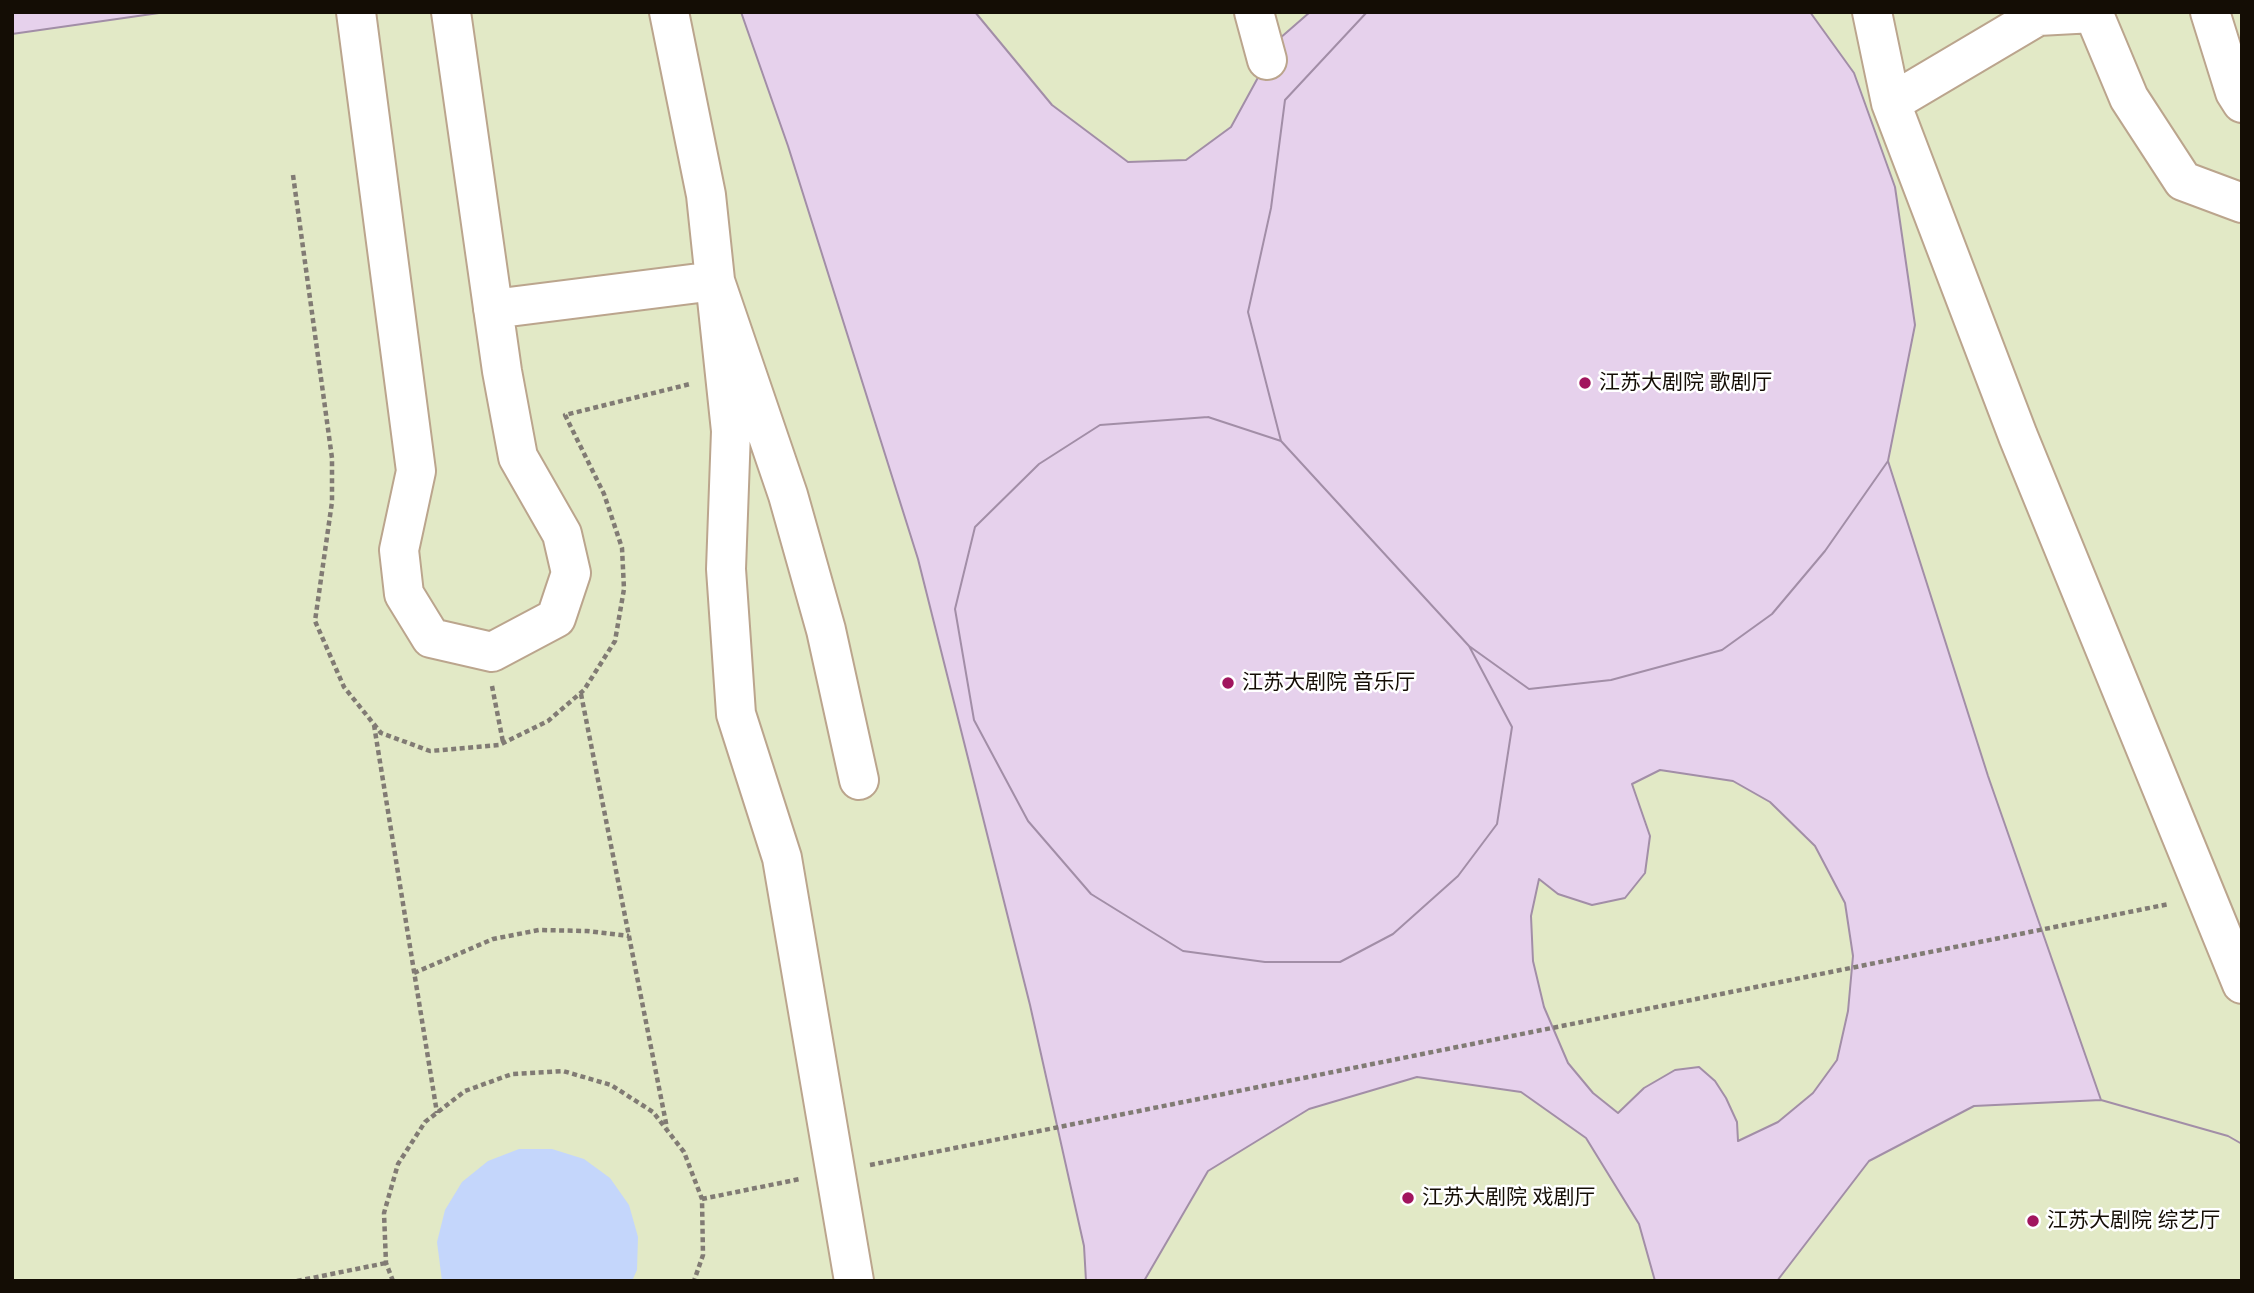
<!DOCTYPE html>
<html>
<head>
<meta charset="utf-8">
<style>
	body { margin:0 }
	#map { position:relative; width:2254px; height:1293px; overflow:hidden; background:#fffaf5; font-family:"Space Grotesk",sans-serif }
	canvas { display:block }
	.frame { position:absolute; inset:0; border:14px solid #140d05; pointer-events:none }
</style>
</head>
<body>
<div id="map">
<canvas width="2254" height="1293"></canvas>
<div class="frame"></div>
</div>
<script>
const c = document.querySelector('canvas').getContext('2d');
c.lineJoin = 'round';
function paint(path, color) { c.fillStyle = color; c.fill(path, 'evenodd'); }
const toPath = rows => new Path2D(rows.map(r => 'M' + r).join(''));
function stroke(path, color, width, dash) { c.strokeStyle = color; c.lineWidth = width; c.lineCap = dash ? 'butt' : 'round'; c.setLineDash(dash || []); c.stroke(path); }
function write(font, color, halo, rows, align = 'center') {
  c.font = font + ' "Space Grotesk","Noto Sans SC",sans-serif'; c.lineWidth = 5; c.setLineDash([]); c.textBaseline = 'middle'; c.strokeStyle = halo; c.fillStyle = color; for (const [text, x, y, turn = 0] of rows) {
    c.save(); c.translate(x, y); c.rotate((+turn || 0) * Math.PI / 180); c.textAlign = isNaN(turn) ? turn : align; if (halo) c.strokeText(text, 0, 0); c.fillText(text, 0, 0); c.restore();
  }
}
paint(toPath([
	[12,12,2242,12,2242,1281,12,1281]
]), '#e2e9c6');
paint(toPath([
	[519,1149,552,1149,584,1159,610,1178,629,1205,638,1237,637,1270,632,1281,442,1281,437,1242,445,1210,462,1182,488,1161]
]), '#c4d6fb');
const building = toPath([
	[12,12,166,12,12,34,12,12],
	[741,12,975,12,1052,105,1128,162,1186,160,1231,127,1279,39,1310,12,1810,12,1854,73,1895,187,1915,325,1888,461,1988,776,2101,1100,2228,1136,2242,1144,2242,1281,1086,1281,1084,1246,1030,1005,918,559,788,146,741,12],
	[1660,770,1733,781,1770,802,1815,846,1845,903,1853,956,1848,1011,1837,1060,1813,1093,1778,1122,1738,1141,1737,1122,1726,1098,1715,1081,1699,1067,1675,1070,1644,1088,1618,1113,1593,1093,1568,1063,1544,1007,1533,961,1531,916,1539,879,1558,894,1592,905,1625,898,1645,873,1650,836,1632,784,1660,770],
	[1367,12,1810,12,1854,73,1895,187,1915,325,1888,461,1825,551,1772,614,1722,650,1611,680,1529,689,1469,646,1512,727,1497,824,1458,876,1393,934,1340,962,1265,962,1183,951,1091,894,1028,821,974,720,955,609,975,527,1039,464,1100,425,1208,417,1281,441,1248,312,1271,208,1285,100,1367,12],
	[1367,12,1810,12,1854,73,1895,187,1915,325,1888,461,1825,551,1772,614,1722,650,1611,680,1529,689,1469,646,1281,441,1248,312,1271,208,1285,100,1367,12],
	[1208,417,1281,441,1469,646,1512,727,1497,824,1458,876,1393,934,1340,962,1265,962,1183,951,1091,894,1028,821,974,720,955,609,975,527,1039,464,1100,425,1208,417],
	[1417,1077,1521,1092,1586,1138,1639,1224,1655,1281,1144,1281,1208,1171,1309,1109,1417,1077],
	[2101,1100,2228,1136,2242,1144,2242,1281,1777,1281,1869,1161,1974,1106,2101,1100]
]);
paint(building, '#e6d1ec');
stroke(building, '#a28ea7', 2);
const minor = toPath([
	[356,12,416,471,399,550,404,594,431,638,492,652,556,618,571,573,562,534,518,457,502,371,451,12],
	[669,12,706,195,731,431,726,569,736,714,782,858,854,1281],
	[1254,12,1267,60],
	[1872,12,1891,103,2018,436,2242,984],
	[2093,12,2129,98,2183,181,2242,203],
	[2210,12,2235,92,2242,103],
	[1891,103,2038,16,2094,13],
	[493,309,715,281,788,495,826,630,859,780]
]);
stroke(minor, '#bba58d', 42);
stroke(toPath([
	[293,175,332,458,332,502,315,621,344,687,381,733,430,751,499,745,548,721,584,690,615,641,624,589,622,548,604,494,565,415,690,384],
	[492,686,503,742],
	[581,694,667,1128],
	[374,725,437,1113],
	[414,973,493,939,539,930,587,931,629,936],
	[870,1165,2169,904],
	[702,1199,800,1179],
	[297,1281,386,1263],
	[393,1281,386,1263,384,1213,398,1164,425,1122,465,1091,512,1074,563,1071,611,1085,653,1112,684,1152,702,1199,703,1255,694,1281]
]), '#817b74', 4.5, [5, 3.5]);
stroke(minor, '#fff', 38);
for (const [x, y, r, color] of [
	[1585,383,7,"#a1155e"],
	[1228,683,7,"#a1155e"],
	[1408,1198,7,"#a1155e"],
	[2033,1221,7,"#a1155e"]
]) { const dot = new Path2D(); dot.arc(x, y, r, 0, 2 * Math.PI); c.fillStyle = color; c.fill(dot); stroke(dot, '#fff', 2.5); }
write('21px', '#140d05', '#fff', [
	["江苏大剧院 歌剧厅",1599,383],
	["江苏大剧院 音乐厅",1242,683],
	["江苏大剧院 戏剧厅",1422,1198],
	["江苏大剧院 综艺厅",2047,1221]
], 'left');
</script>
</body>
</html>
